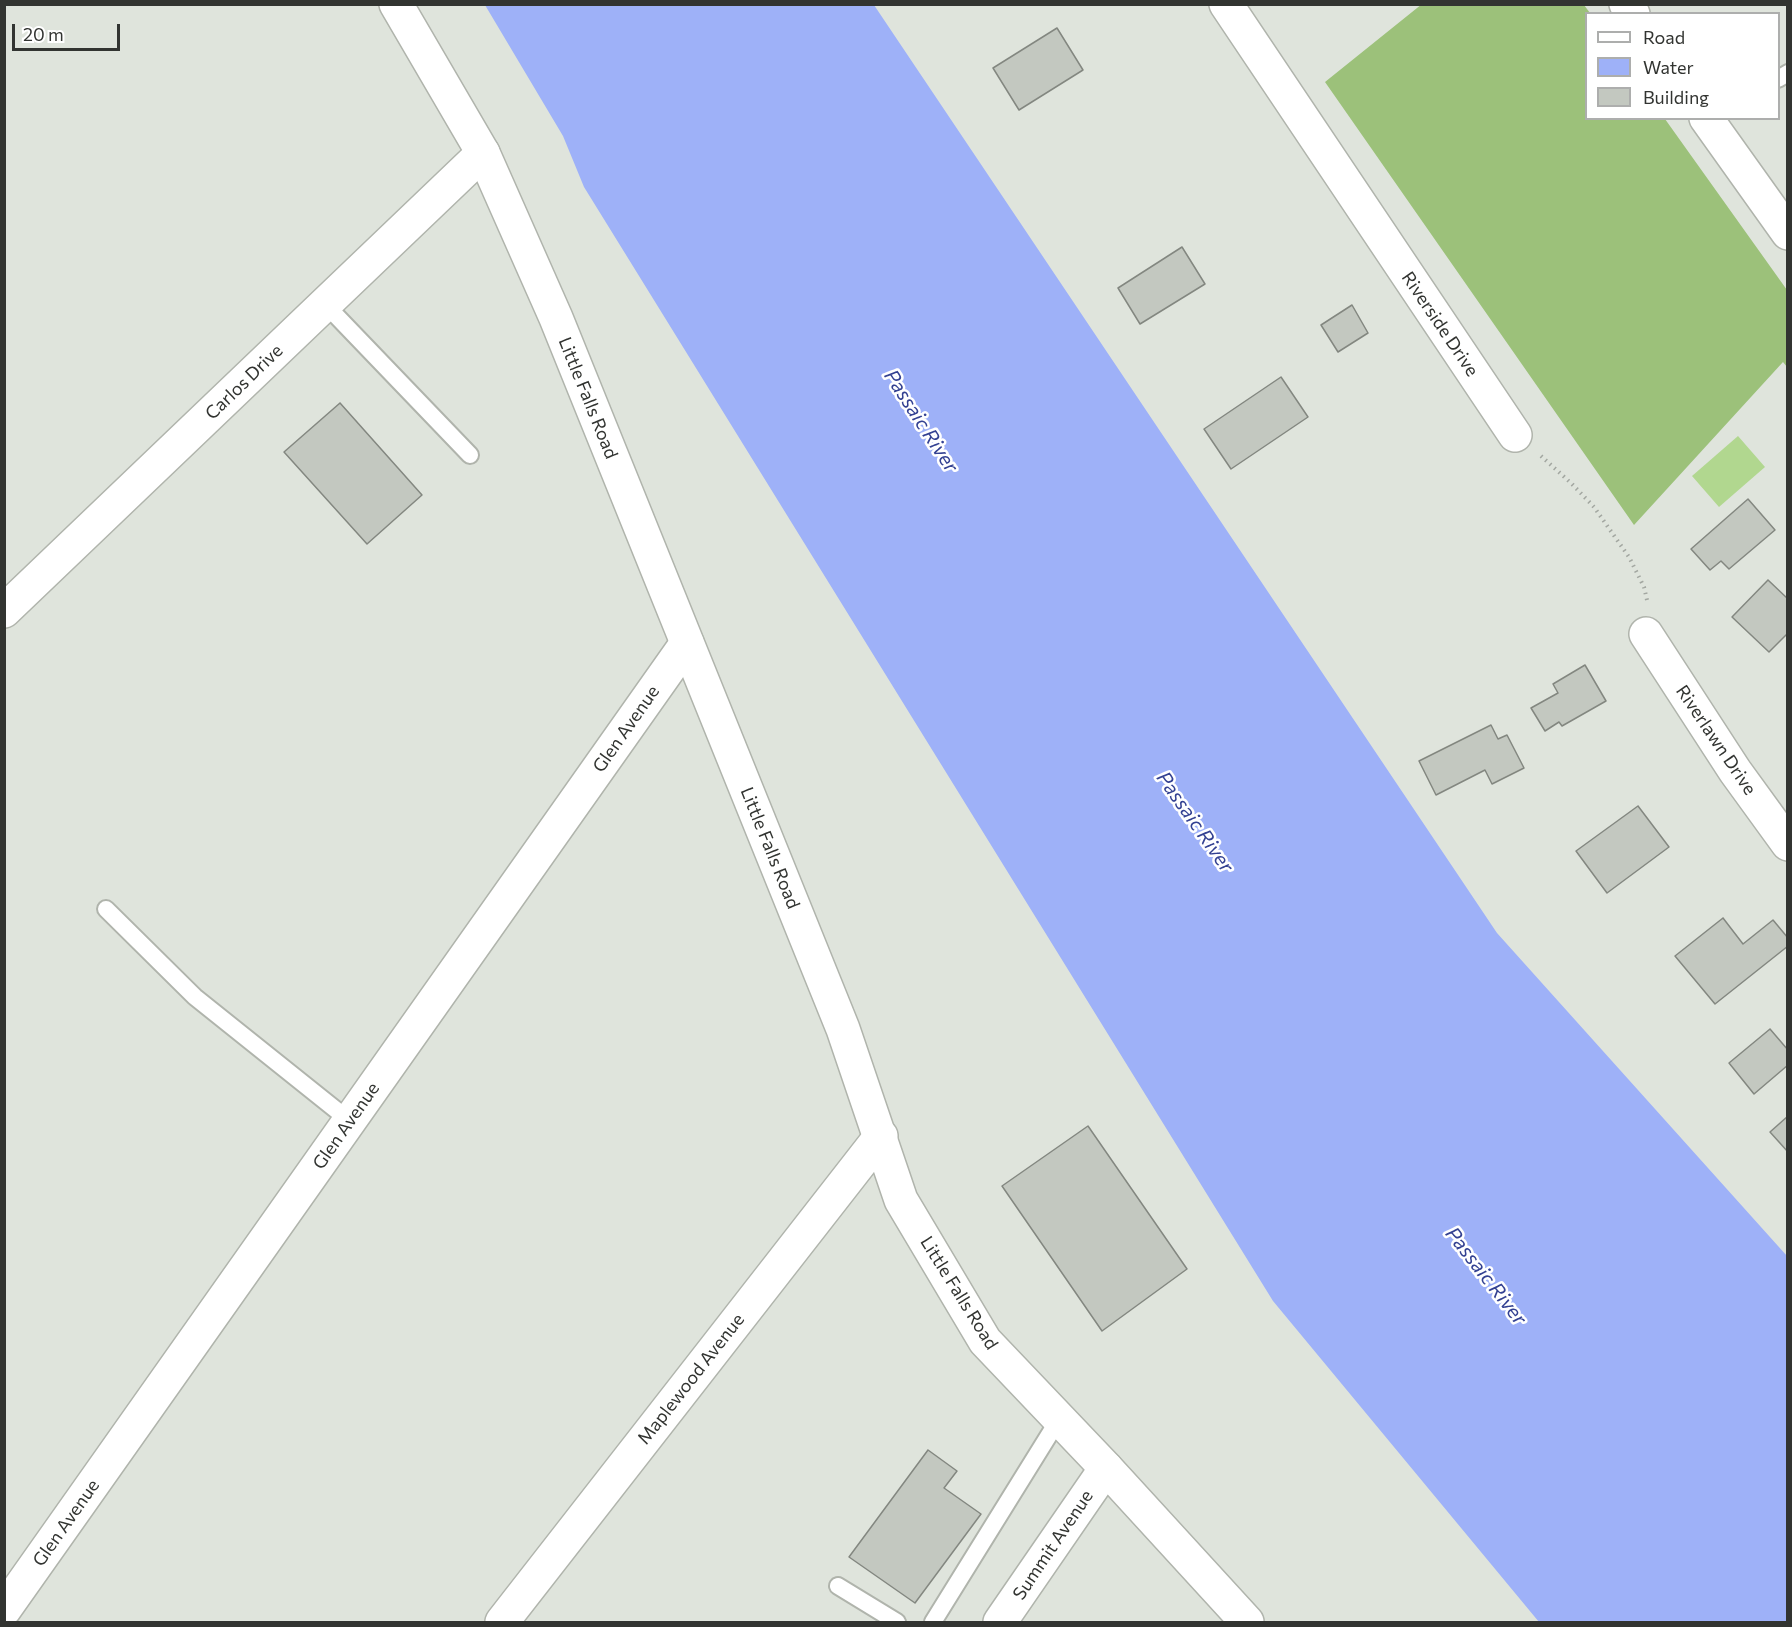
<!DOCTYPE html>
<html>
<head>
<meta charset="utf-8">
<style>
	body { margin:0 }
	#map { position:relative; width:1792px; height:1627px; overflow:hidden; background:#dfe4dc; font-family:Commissioner,sans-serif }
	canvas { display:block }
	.frame { position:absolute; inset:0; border:6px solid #323431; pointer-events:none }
	.legend { position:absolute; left:1585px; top:12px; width:195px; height:108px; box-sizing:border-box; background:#fff; border:2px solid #adaead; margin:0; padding:8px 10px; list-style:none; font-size:18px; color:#323431 }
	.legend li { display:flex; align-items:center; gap:12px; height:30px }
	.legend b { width:30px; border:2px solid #adaead }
	.scale { position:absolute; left:12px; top:24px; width:108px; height:27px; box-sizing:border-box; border:3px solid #323431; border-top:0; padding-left:8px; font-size:18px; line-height:21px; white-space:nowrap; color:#323431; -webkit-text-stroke:4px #fff; paint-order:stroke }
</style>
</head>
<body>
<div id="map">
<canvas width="1792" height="1627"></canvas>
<div class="frame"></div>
<ul class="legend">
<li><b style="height:8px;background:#fff"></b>Road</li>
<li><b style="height:16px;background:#9eb1f8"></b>Water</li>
<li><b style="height:16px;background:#c3c8c0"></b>Building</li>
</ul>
<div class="scale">20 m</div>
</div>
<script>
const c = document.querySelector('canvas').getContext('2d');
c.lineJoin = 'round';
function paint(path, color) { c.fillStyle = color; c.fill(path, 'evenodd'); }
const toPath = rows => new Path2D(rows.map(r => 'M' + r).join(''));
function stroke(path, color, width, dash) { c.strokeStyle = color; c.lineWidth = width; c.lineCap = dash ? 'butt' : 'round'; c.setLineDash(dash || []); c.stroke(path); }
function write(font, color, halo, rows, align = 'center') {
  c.font = font + ' Commissioner,sans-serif'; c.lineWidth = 5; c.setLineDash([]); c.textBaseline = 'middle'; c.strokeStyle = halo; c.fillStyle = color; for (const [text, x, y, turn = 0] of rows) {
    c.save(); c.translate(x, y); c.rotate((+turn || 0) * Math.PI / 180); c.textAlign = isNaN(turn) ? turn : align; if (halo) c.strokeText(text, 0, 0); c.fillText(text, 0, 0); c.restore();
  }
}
paint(toPath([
	[1738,436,1765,467,1719,507,1692,476]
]), '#b1d78f');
paint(toPath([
	[1422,4,1584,5,1590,13,1586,14,1586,118,1665,119,1787,290,1787,367,1783,362,1634,525,1325,82]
]), '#9cc17a');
paint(toPath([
	[485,5,874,5,1497,933,1787,1256,1787,1622,1539,1622,1273,1301,584,187,563,136]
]), '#9eb1f8');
const building = toPath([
	[1057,28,1083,70,1019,110,993,68,1057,28],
	[1182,247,1205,284,1140,324,1118,288,1182,247],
	[1352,305,1368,333,1338,352,1321,325,1352,305],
	[1281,377,1308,417,1231,469,1204,429,1281,377],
	[340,403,422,495,367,544,284,452,340,403],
	[1748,499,1775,530,1729,569,1721,561,1710,570,1691,549,1748,499],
	[1768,580,1788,599,1788,633,1769,652,1732,617,1768,580],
	[1585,665,1606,701,1562,726,1559,722,1545,731,1531,708,1558,693,1553,684,1585,665],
	[1491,725,1498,739,1507,735,1524,768,1492,784,1485,770,1436,795,1419,761,1491,725],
	[1638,806,1669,847,1607,893,1576,851,1638,806],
	[1723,918,1743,944,1773,920,1788,938,1788,946,1715,1004,1675,956,1723,918],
	[1770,1029,1788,1050,1788,1065,1754,1094,1729,1063,1770,1029],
	[1788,1116,1788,1152,1770,1132,1788,1116],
	[1088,1126,1187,1269,1102,1331,1002,1186,1088,1126],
	[928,1450,957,1471,944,1488,981,1514,915,1603,849,1557,928,1450]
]);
paint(building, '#c3c8c0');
stroke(building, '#838780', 1.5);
const lane = toPath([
	[1778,79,1788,73],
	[325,304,470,455],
	[106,909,195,997,350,1121],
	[838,1586,897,1622],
	[933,1622,1059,1419]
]);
const street = toPath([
	[1226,4,1515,435],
	[1626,4,1633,14],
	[1706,118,1788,233],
	[4,611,483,153],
	[1646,634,1735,771,1788,844],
	[4,1610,687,643],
	[502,1622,881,1136],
	[1000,1622,1106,1468]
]);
const secondary = toPath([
	[396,4,483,153,556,318,843,1029,901,1200,985,1341,1106,1468,1247,1622]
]);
stroke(lane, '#b0b4ac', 20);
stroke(street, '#b0b4ac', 36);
stroke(secondary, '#b0b4ac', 36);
stroke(toPath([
	[1541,456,1572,484,1594,507,1629,557,1644,587,1647,600]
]), '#a3a7a1', 4, [1.5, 4.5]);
stroke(lane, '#fff', 16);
stroke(street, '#fff', 33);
stroke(secondary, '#fff', 33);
write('18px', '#323431', '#fff', [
	["Riverside Drive",1440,324,56],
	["Carlos Drive",244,382,-44],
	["Little Falls Road",588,398,68],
	["Glen Avenue",626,729,-55],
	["Riverlawn Drive",1716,740,56],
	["Little Falls Road",770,848,68],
	["Glen Avenue",346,1126,-55],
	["Little Falls Road",959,1293,58],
	["Maplewood Avenue",691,1379,-52],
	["Glen Avenue",66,1523,-55],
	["Summit Avenue",1053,1545,-56]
]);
write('italic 20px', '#334192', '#fff', [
	["Passaic River",921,421,57],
	["Passaic River",1195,822,55],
	["Passaic River",1486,1276,52]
]);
</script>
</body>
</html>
